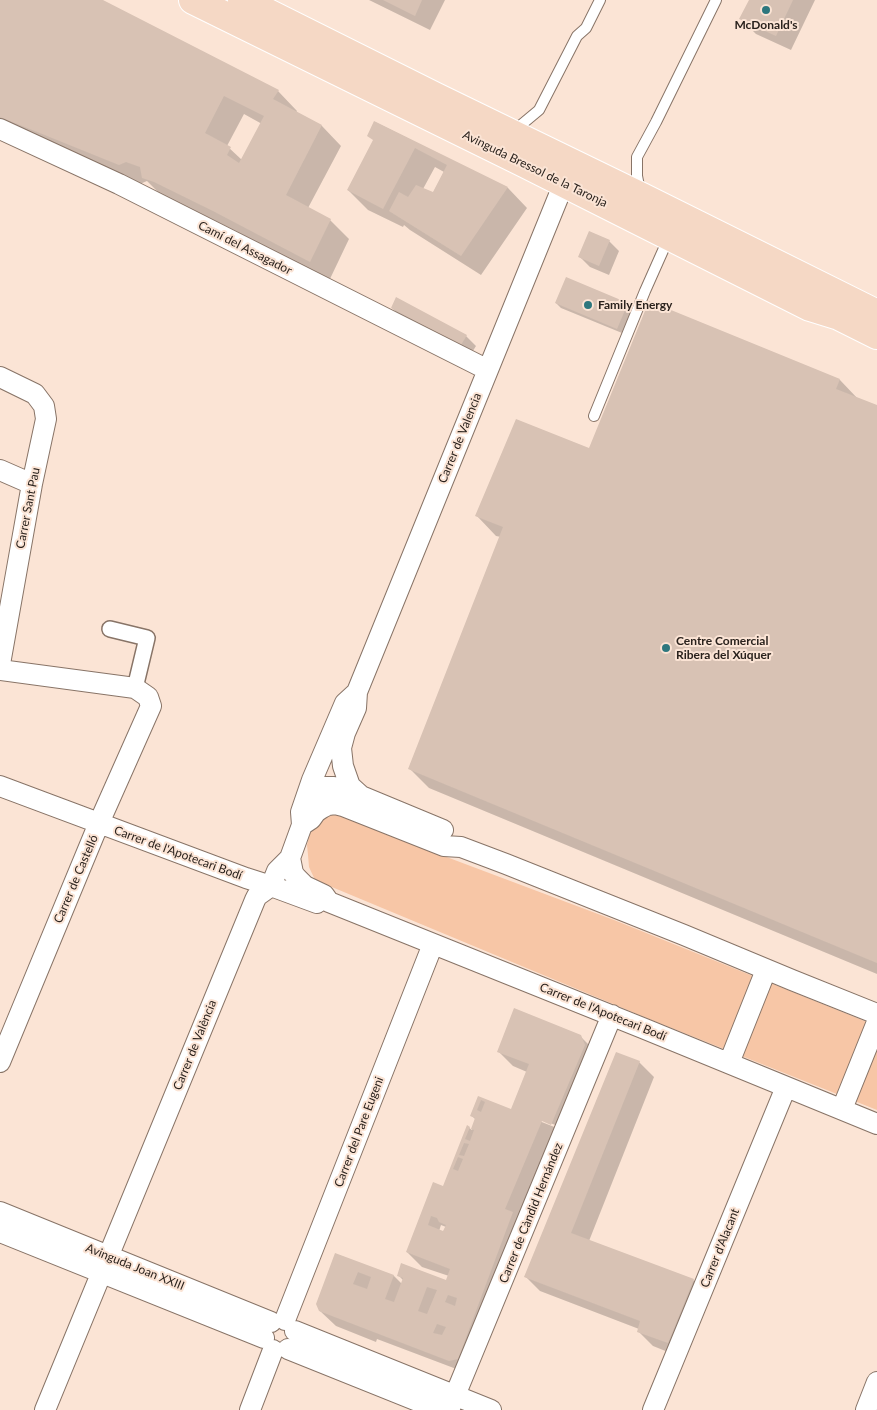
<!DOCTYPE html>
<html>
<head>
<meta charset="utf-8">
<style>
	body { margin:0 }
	canvas { display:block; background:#fbe4d5 }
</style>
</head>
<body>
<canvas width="877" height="1410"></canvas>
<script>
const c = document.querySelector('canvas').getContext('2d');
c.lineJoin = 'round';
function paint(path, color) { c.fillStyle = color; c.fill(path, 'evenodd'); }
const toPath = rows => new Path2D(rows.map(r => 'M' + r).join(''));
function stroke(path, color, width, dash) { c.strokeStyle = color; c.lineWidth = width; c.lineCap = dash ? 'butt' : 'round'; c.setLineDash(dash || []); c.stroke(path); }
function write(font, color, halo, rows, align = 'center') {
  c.font = font + ' Lato,sans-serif'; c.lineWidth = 4; c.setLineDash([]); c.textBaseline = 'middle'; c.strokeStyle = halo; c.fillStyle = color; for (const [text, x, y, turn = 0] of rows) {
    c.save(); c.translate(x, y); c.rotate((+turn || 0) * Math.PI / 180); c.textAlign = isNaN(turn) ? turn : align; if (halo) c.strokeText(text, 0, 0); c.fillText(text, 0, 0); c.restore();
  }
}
paint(toPath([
	[334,812,428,850,614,920,877,1026,877,1110,649,1019,315,880,309,867,308,855,307,845,310,833,318,821]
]), '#f7c6a6');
paint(toPath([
	[0,0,99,0,278,91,297,111,296,113,322,126,341,146,308,208,330,220,349,239,329,281,234,230,175,201,163,197,147,181,140,184,0,127],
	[244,114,262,124,242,160,227,146],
	[369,0,445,0,430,30],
	[750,0,815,0,791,50,756,34,741,19],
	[375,122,508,188,527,208,481,275,410,230,404,225,403,227,368,210,348,190,374,141],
	[435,167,444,172,433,193,423,189],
	[609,241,619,251,609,275,590,267,580,257],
	[556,303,627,304,632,309,622,333,561,308],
	[650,303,840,380,859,400,877,407,877,974,429,788,409,768,501,537,496,536,477,516,590,450],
	[392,308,466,336,476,346,471,354,402,318],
	[580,1036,596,1052,459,1370,377,1339,376,1342,336,1326,320,1311,336,1254,394,1276,402,1284,404,1281,398,1275,447,1281,449,1276,422,1267,407,1252,444,1187,468,1127,472,1130,476,1120,472,1116,479,1098,512,1111,527,1072,513,1066,498,1051],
	[529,1115,558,1126,557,1128,529,1117],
	[441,1225,446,1227,444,1232,439,1231],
	[639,1062,654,1077,589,1241,693,1280,708,1295,683,1358,653,1346,638,1331,639,1329,540,1291,525,1276]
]), '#0003');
paint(toPath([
	[0,0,103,0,279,90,273,99,322,125,286,195,331,219,310,262,213,211,154,182,142,178,140,167,126,162,119,165,0,117],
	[224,96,264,116,239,163,227,155,231,147,205,133],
	[383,0,422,0,415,16],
	[749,0,793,0,776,36,739,19],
	[374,121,508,187,461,256,389,211,399,192,408,197,416,185,433,192,447,165,415,148,383,209,347,190,373,140,367,136],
	[589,231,610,240,599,266,578,257],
	[566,277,628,303,617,329,555,303],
	[396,297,467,335,461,345,391,308],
	[649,301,840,379,836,389,877,405,877,963,408,769,503,527,475,516,516,419,589,448],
	[514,1008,581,1035,585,1045,551,1125,542,1121,505,1209,513,1212,458,1359,449,1361,319,1311,316,1304,335,1253,394,1275,385,1299,394,1302,403,1278,397,1276,401,1263,446,1280,450,1269,406,1252,433,1182,443,1186,467,1125,470,1127,465,1139,470,1141,474,1130,471,1129,475,1118,470,1116,478,1096,511,1109,529,1064,497,1052],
	[481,1100,485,1102,481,1112,477,1110],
	[464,1143,469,1144,464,1156,459,1155],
	[458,1157,463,1159,458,1171,453,1169],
	[431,1216,437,1218,439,1222,446,1225,443,1231,428,1225],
	[358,1272,371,1277,367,1289,353,1284],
	[427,1287,437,1290,427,1314,418,1311],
	[448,1295,457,1298,455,1306,445,1302],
	[437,1324,446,1327,442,1335,433,1333],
	[616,1052,640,1061,571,1233,694,1279,668,1343,637,1332,640,1321,524,1277]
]), '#d8c2b4');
const service = toPath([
	[510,130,521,125,539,110,577,36,586,28,600,0],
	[640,191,637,176,637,157,656,122,716,0],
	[594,416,645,291,669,237]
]);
const pedestrian = toPath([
	[110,629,147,638,135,688]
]);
const minor = toPath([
	[0,129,119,184,488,370],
	[0,377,35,394,44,406,46,419,32,484,0,664],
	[0,470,32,484],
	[0,670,135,688,148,697,151,706,99,823,0,1062],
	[0,786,246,878,271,886,317,903],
	[308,793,319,787,334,787,361,796,443,830],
	[361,796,350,786,343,766,341,748,345,733,356,708,357,692,564,183],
	[302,825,311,819,316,812,322,808,328,805,335,804,343,806,444,846,461,847,506,864,684,935,792,980,877,1014],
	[290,858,293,873,296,877,305,886,324,895,329,902,645,1029,877,1124],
	[729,1063,766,970],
	[842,1109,877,1022],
	[0,1212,271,1322],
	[0,1232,264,1338],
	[285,1320,433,944],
	[295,1331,491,1410],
	[288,1349,440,1410],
	[45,1410,255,900,257,896,271,886,277,871,290,858,302,825,301,812,312,780,345,703,357,692],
	[250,1410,273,1350],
	[449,1410,612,1015],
	[653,1410,786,1087],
	[866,1410,877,1382]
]);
const primary = toPath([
	[193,0,524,163,810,307,839,316,877,335],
	[242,0,436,97,642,197,873,312]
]);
stroke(service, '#887467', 12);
stroke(pedestrian, '#887467', 18);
stroke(minor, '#887467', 22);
stroke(primary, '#fff', 30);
stroke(service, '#fff', 10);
stroke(pedestrian, '#fff', 15);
stroke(minor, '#fff', 20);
stroke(primary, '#f5d8c5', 28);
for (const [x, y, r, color] of [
	[766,10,5,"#2e777e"],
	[588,305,5,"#2e777e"],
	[666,648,5,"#2e777e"]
]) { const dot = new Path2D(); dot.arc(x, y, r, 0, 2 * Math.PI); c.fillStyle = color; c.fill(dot); stroke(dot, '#fbe4d5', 2); }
write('bold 12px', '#2a221d', '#fbe4d5', [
	["McDonald's",766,25,"center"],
	["Family Energy",598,305],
	["Centre Comercial",676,641],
	["Ribera del Xúquer",676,655]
], 'left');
write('12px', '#2a221d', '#fbe4d5', [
	["Avinguda Bressol de la Taronja",535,169,26],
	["Camí del Assagador",245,248,27],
	["Carrer de Valencia",460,438,-68],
	["Carrer Sant Pau",28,508,-79],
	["Carrer de l'Apotecari Bodí",178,853,20],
	["Carrer de Castelló",76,879,-67],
	["Carrer de l'Apotecari Bodí",603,1012,22],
	["Carrer de València",195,1045,-68],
	["Carrer del Pare Eugeni",359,1132,-69],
	["Carrer de Càndid Hernández",531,1213,-68],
	["Carrer d'Alacant",720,1248,-68],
	["Avinguda Joan XXIII",135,1267,22]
]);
</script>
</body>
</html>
